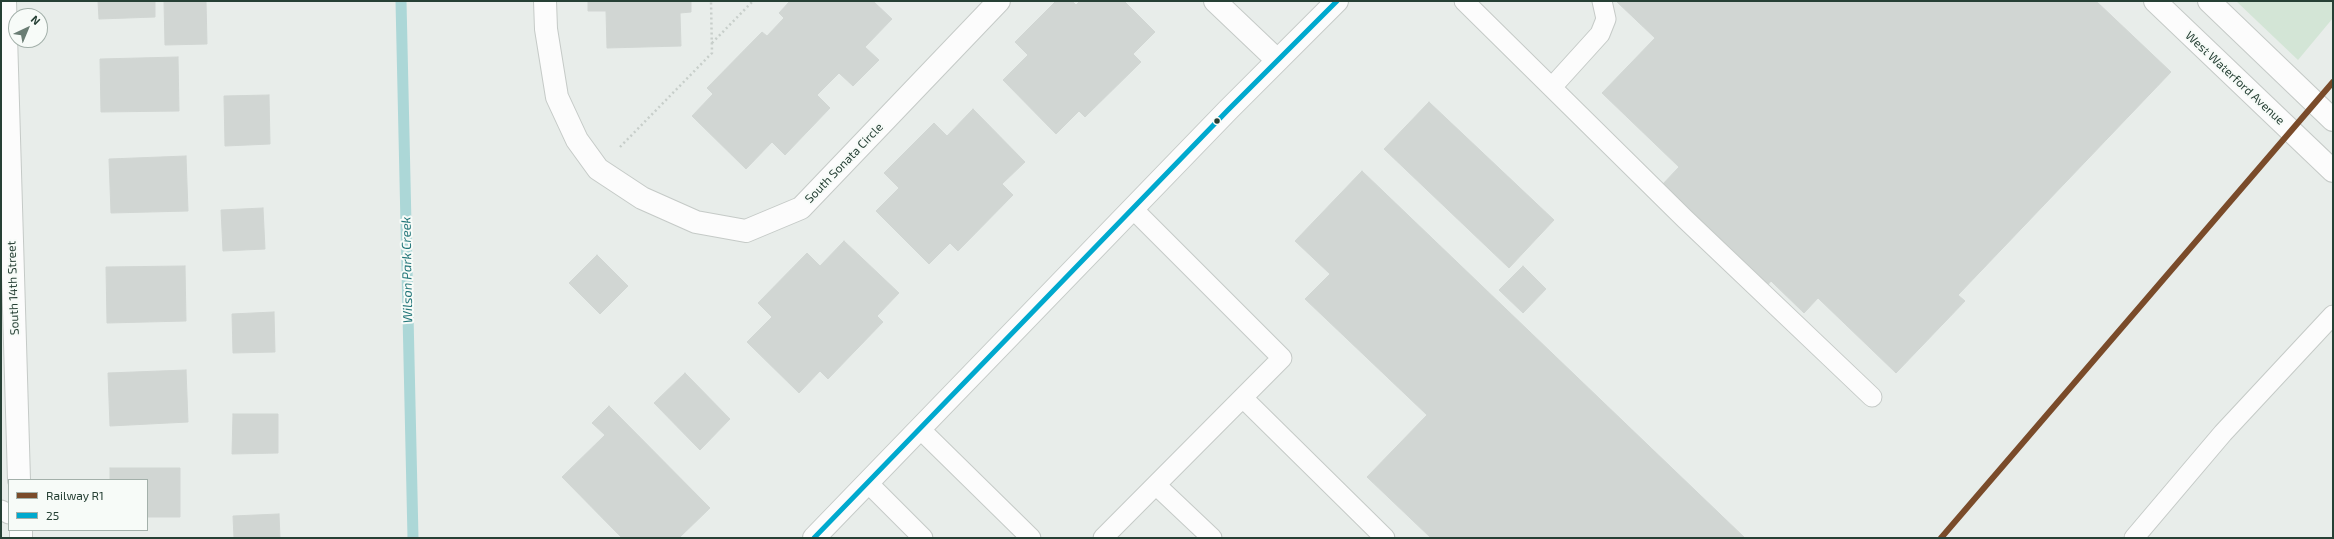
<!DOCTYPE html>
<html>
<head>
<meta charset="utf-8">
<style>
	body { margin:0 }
	#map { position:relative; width:2334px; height:539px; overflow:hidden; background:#e8edea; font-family:"Exo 2",sans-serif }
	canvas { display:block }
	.frame { position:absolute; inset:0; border:2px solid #264035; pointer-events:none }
	.legend { position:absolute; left:8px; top:479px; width:140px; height:52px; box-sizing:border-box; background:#f7fbf8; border:1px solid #a3b0aa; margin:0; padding:5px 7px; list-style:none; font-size:12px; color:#264035 }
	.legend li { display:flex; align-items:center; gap:8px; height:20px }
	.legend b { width:20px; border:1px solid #a3b0aa }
	.north { position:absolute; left:8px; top:8px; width:40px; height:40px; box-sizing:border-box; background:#f7fbf8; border:1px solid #a3b0aa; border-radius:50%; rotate:44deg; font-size:11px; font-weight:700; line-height:16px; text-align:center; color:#264035 }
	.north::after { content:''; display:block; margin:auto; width:14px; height:18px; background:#6a7d74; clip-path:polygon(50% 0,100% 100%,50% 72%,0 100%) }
</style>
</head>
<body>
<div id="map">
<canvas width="2334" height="539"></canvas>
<div class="frame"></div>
<ul class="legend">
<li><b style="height:5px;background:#7a4b2a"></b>Railway R1</li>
<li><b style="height:5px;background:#00a9ce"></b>25</li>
</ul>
<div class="north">N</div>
</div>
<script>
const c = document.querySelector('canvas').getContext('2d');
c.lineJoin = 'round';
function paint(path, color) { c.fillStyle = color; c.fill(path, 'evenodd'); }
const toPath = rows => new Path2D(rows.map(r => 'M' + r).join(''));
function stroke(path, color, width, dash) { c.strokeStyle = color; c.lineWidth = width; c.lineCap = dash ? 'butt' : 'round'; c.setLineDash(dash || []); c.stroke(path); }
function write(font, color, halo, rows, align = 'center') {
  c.font = font + ' "Exo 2",sans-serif'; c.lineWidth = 4; c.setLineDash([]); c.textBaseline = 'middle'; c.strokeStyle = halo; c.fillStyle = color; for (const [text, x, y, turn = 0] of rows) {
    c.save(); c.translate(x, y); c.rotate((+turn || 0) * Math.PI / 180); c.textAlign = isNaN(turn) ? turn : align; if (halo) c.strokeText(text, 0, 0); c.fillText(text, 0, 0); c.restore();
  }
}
paint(toPath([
	[2236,1,2333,1,2333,18,2298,60]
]), '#d3e5d6');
stroke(toPath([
	[401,1,413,538]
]), '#acd7d7', 11);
const building = toPath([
	[98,1,155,1,155,17,99,19,98,1],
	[206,1,207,44,165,45,164,2,206,1],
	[588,1,691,1,691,12,680,13,681,46,607,48,606,11,588,11,588,1],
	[790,1,873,1,892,19,865,47,879,60,853,86,839,73,817,95,830,108,785,155,772,142,746,169,692,116,713,94,707,88,762,32,767,36,784,18,779,13,790,1],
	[1056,1,1072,1,1076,5,1080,1,1124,1,1155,32,1133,54,1141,62,1085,117,1079,111,1056,134,1003,80,1028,55,1015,42,1056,1],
	[1616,1,2096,1,2171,72,1958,295,1965,301,1896,373,1818,298,1804,313,1771,281,1766,287,1661,186,1679,167,1602,93,1655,38,1616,1],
	[178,57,179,111,101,112,100,59,178,57],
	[269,95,270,144,225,146,224,96,269,95],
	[1429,102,1554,220,1509,268,1384,149,1429,102],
	[973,109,1025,162,1002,184,1013,195,958,251,950,243,929,264,876,211,899,188,884,173,934,123,947,136,973,109],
	[186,156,188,211,111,213,109,159,186,156],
	[1362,171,1745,538,1431,538,1367,477,1427,415,1305,299,1330,274,1295,241,1362,171],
	[263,208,265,249,223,251,221,210,263,208],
	[844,241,899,293,877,316,883,322,828,379,820,371,799,393,747,342,772,317,758,303,807,253,820,266,844,241],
	[597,255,628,286,600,314,569,283,597,255],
	[185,266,186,321,107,323,106,267,185,266],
	[1523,266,1546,289,1523,313,1499,290,1523,266],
	[274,312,275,352,233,353,232,314,274,312],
	[186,370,188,422,110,426,108,373,186,370],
	[685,373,730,419,700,450,654,403,685,373],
	[609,406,710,508,679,538,622,538,562,477,605,435,592,423,609,406],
	[233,414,278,414,278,453,232,454,233,414],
	[110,468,180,468,180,517,147,517,147,480,110,480,110,468],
	[279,514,280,538,234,538,233,516,279,514]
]);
paint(building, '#d1d6d3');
stroke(building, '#d1d6d3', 1);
const service = toPath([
	[1464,1,1685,219,1872,397],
	[1552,87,1600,34,1606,19,1602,1],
	[1243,398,1385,538],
	[920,429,1031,538],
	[868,483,923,538],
	[1156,485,1212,538],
	[1,510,9,514],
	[1103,538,1282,358,1133,209],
	[2134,538,2223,433,2333,315]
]);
const minor = toPath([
	[5,1,19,480],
	[545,1,546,29,557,97,577,140,598,169,642,198,696,222,746,231,801,208,999,1],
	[1215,1,1277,60],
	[2155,1,2333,171],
	[2209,1,2333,120],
	[21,530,21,538]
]);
const tertiary = toPath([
	[814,538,1228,110,1337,1]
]);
stroke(service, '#c5cac7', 21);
stroke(minor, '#c5cac7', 24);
stroke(tertiary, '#c5cac7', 24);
stroke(toPath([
	[712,43,753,1],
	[620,147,712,53,711,1]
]), '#c7ceca', 2.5, [2, 3]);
stroke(service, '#fcfcfc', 19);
stroke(minor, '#fcfcfc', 22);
stroke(tertiary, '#fcfcfc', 22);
stroke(toPath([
	[814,538,1228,110,1337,1]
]), '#00a9ce', 5);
stroke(toPath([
	[1941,538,2333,82]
]), '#7a4b2a', 6);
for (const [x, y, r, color] of [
	[1217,121,3.5,"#264035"]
]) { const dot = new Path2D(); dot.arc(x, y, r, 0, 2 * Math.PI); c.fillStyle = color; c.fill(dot); stroke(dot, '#f7fbf8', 1.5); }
write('12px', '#264035', '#f7fbf8', [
	["West Waterford Avenue",2235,78,43],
	["South Sonata Circle",844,163,-46],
	["South 14th Street",13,288,-92]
]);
write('italic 13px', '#237679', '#f7fbf8', [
	["Wilson Park Creek",407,270,-91]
]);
</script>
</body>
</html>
